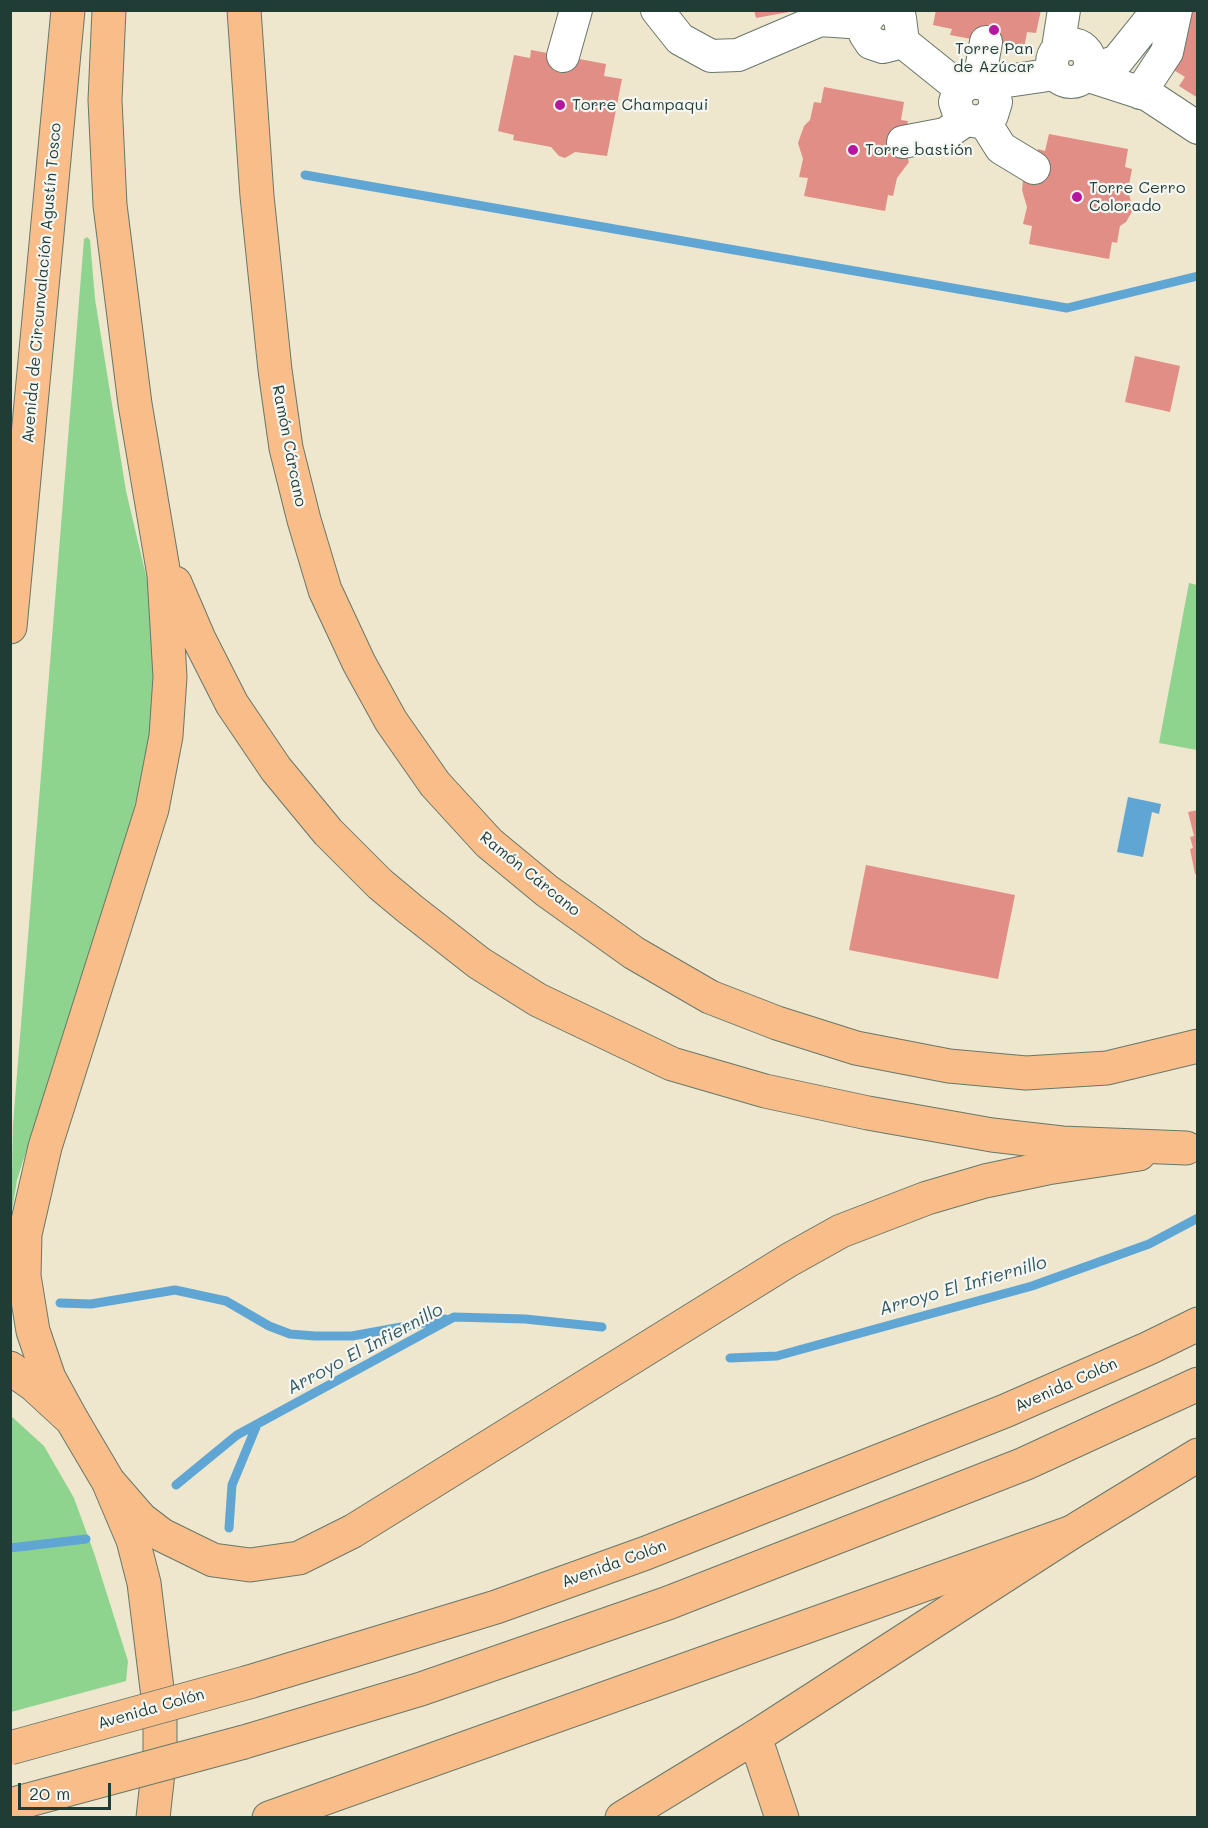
<!DOCTYPE html>
<html>
<head>
<meta charset="utf-8">
<style>
	body { margin:0 }
	#map { position:relative; width:1208px; height:1828px; overflow:hidden; background:#eee6cd; font-family:Mali,sans-serif }
	canvas { display:block }
	.frame { position:absolute; inset:0; border:12px solid #1f3d34; pointer-events:none }
	.scale { position:absolute; left:18px; top:1783px; width:93px; height:27px; box-sizing:border-box; border:3px solid #1f3d34; border-top:0; padding-left:8px; font-size:18px; line-height:21px; white-space:nowrap; color:#1f3d34; -webkit-text-stroke:4px #f6f6f2; paint-order:stroke }
</style>
</head>
<body>
<div id="map">
<canvas width="1208" height="1828"></canvas>
<div class="frame"></div>
<div class="scale">20 m</div>
</div>
<script>
const c = document.querySelector('canvas').getContext('2d');
c.lineJoin = 'round';
function paint(path, color) { c.fillStyle = color; c.fill(path, 'evenodd'); }
const toPath = rows => new Path2D(rows.map(r => 'M' + r).join(''));
function stroke(path, color, width, dash) { c.strokeStyle = color; c.lineWidth = width; c.lineCap = dash ? 'butt' : 'round'; c.setLineDash(dash || []); c.stroke(path); }
function write(font, color, halo, rows, align = 'center') {
  c.font = font + ' Mali,sans-serif'; c.lineWidth = 4.5; c.setLineDash([]); c.textBaseline = 'middle'; c.strokeStyle = halo; c.fillStyle = color; for (const [text, x, y, turn = 0] of rows) {
    c.save(); c.translate(x, y); c.rotate((+turn || 0) * Math.PI / 180); c.textAlign = isNaN(turn) ? turn : align; if (halo) c.strokeText(text, 0, 0); c.fillText(text, 0, 0); c.restore();
  }
}
paint(toPath([
	[87,237,90,240,95,299,126,491,149,588,155,634,151,740,131,821,17,1180,11,1217,13,1124,84,239],
	[1189,583,1197,585,1197,750,1159,743],
	[10,1415,44,1446,74,1498,94,1553,128,1661,126,1681,11,1712,11,1552,90,1541,87,1535,11,1545]
]), '#8ed48e');
paint(toPath([
	[1128,797,1161,804,1159,814,1152,812,1143,857,1117,852]
]), '#5fa6d5');
stroke(toPath([
	[305,175,1067,308,1198,276],
	[60,1303,91,1304,175,1290,226,1301,269,1326,290,1334,315,1336,352,1336,445,1319],
	[730,1358,777,1356,1032,1286,1149,1244,1198,1218],
	[176,1485,237,1435,454,1317,525,1319,602,1327],
	[229,1528,232,1485,256,1427],
	[10,1548,86,1539]
]), '#5fa6d5', 9);
paint(toPath([
	[754,10,789,10,789,12,756,18],
	[936,10,1041,10,1036,33,1027,32,1024,49,950,35,952,29,933,25],
	[1194,10,1198,10,1198,98,1179,86,1185,77,1172,69,1185,48,1176,43,1183,24],
	[531,50,606,64,604,76,622,79,607,156,575,152,565,158,559,156,551,147,513,140,514,135,498,131,514,55,530,58],
	[824,87,904,102,901,120,908,121,903,142,909,162,897,178,893,196,888,195,885,211,804,196,808,178,799,177,803,159,798,143,804,126,810,120,814,102,821,103],
	[1049,134,1128,149,1125,167,1132,169,1128,190,1133,210,1126,222,1120,226,1117,243,1112,242,1109,259,1029,244,1032,226,1023,224,1027,207,1022,190,1023,181,1034,168,1038,149,1045,151],
	[1135,356,1180,366,1170,412,1125,402],
	[1198,810,1198,873,1195,874,1190,849,1193,848,1190,837,1194,836,1188,812],
	[866,865,1015,895,998,979,849,950]
]), '#e18e87');
const minor = toPath([
	[657,10,680,39,711,56,738,55,820,20,864,23,853,10],
	[874,10,864,23,865,34,871,43,883,47,895,44,902,34,900,18,892,10],
	[899,39,960,88],
	'1052 63a19 19 0 1 1 38 0a19 19 0 1 1-38 0Z',
	[1058,48,1064,10],
	[563,56,576,10],
	[1088,72,1117,61,1158,10],
	[1086,75,1148,95,1198,128],
	[979,81,986,42],
	[987,84,992,89,996,102,992,115,979,122,966,120,959,114,955,102,958,92,969,82,987,84,1055,74],
	[1140,93,1167,52,1176,10],
	[984,121,1001,148,1034,168],
	[903,142,945,134,966,120]
]);
const major = toPath([
	[244,10,257,196,275,370,286,448,304,520,325,590,359,663,391,721,435,784,489,843,547,891,634,953,710,997,777,1023,856,1048,949,1066,1026,1073,1107,1068,1198,1046],
	[10,1368,34,1385,72,1420,108,1481,133,1540,144,1583,160,1713,160,1754,153,1818],
	[108,1481,141,1519,162,1535,213,1560,250,1565,299,1558,353,1531,789,1260,841,1231,927,1198,985,1181,1047,1168,1139,1154],
	[249,1682,496,1607,646,1553,1005,1411,1149,1348,1198,1324],
	[755,1737,782,1818],
	[244,1742,421,1689,668,1603,1024,1464,1198,1384],
	[269,1818,1072,1532,1198,1455]
]);
const highway = toPath([
	[175,583,199,639,232,704,276,769,328,832,380,884,410,909,479,963,538,1000,672,1064,765,1091,868,1113,992,1135,1062,1143,1186,1148],
	[10,627,68,10],
	[72,1420,49,1378,33,1331,24,1276,25,1234,45,1147,152,809,166,736,170,677,164,575,135,404,110,205,105,100,109,10],
	[622,1818,755,1737,1072,1532]
]);
stroke(minor, '#67786a', 34);
stroke(major, '#67786a', 35);
stroke(highway, '#67786a', 35);
stroke(minor, '#fff', 32);
stroke(major, '#f8bd89', 33);
stroke(highway, '#f8bd89', 33);
const majorBridge = toPath([
	[10,1748,249,1682],
	[10,1805,244,1742]
]);
stroke(majorBridge, '#67786a', 35, []);
stroke(majorBridge, '#f8bd89', 33);
for (const [x, y, r, color] of [
	[994,30,6,"#b5179e"],
	[560,105,6,"#b5179e"],
	[853,150,6,"#b5179e"],
	[1077,197,6,"#b5179e"]
]) { const dot = new Path2D(); dot.arc(x, y, r, 0, 2 * Math.PI); c.fillStyle = color; c.fill(dot); stroke(dot, '#f6f6f2', 2); }
write('16px', '#1f3d34', '#f6f6f2', [
	["Torre Pan",994,49,"center"],
	["de Azúcar",994,67,"center"],
	["Torre Champaqui",572,105],
	["Torre bastión",865,150],
	["Torre Cerro",1089,188],
	["Colorado",1089,206]
], 'left');
write('16px', '#1f3d34', '#f6f6f2', [
	["Avenida de Circunvalación Agustín Tosco",42,283,-85],
	["Ramón Cárcano",289,446,79],
	["Ramón Cárcano",530,874,39],
	["Avenida Colón",1066,1385,-24],
	["Avenida Colón",614,1564,-20],
	["Avenida Colón",151,1709,-16]
]);
write('italic 18px', '#325c64', '#f6f6f2', [
	["Arroyo El Infiernillo",963,1286,-16],
	["Arroyo El Infiernillo",365,1349,-28]
]);
</script>
</body>
</html>
